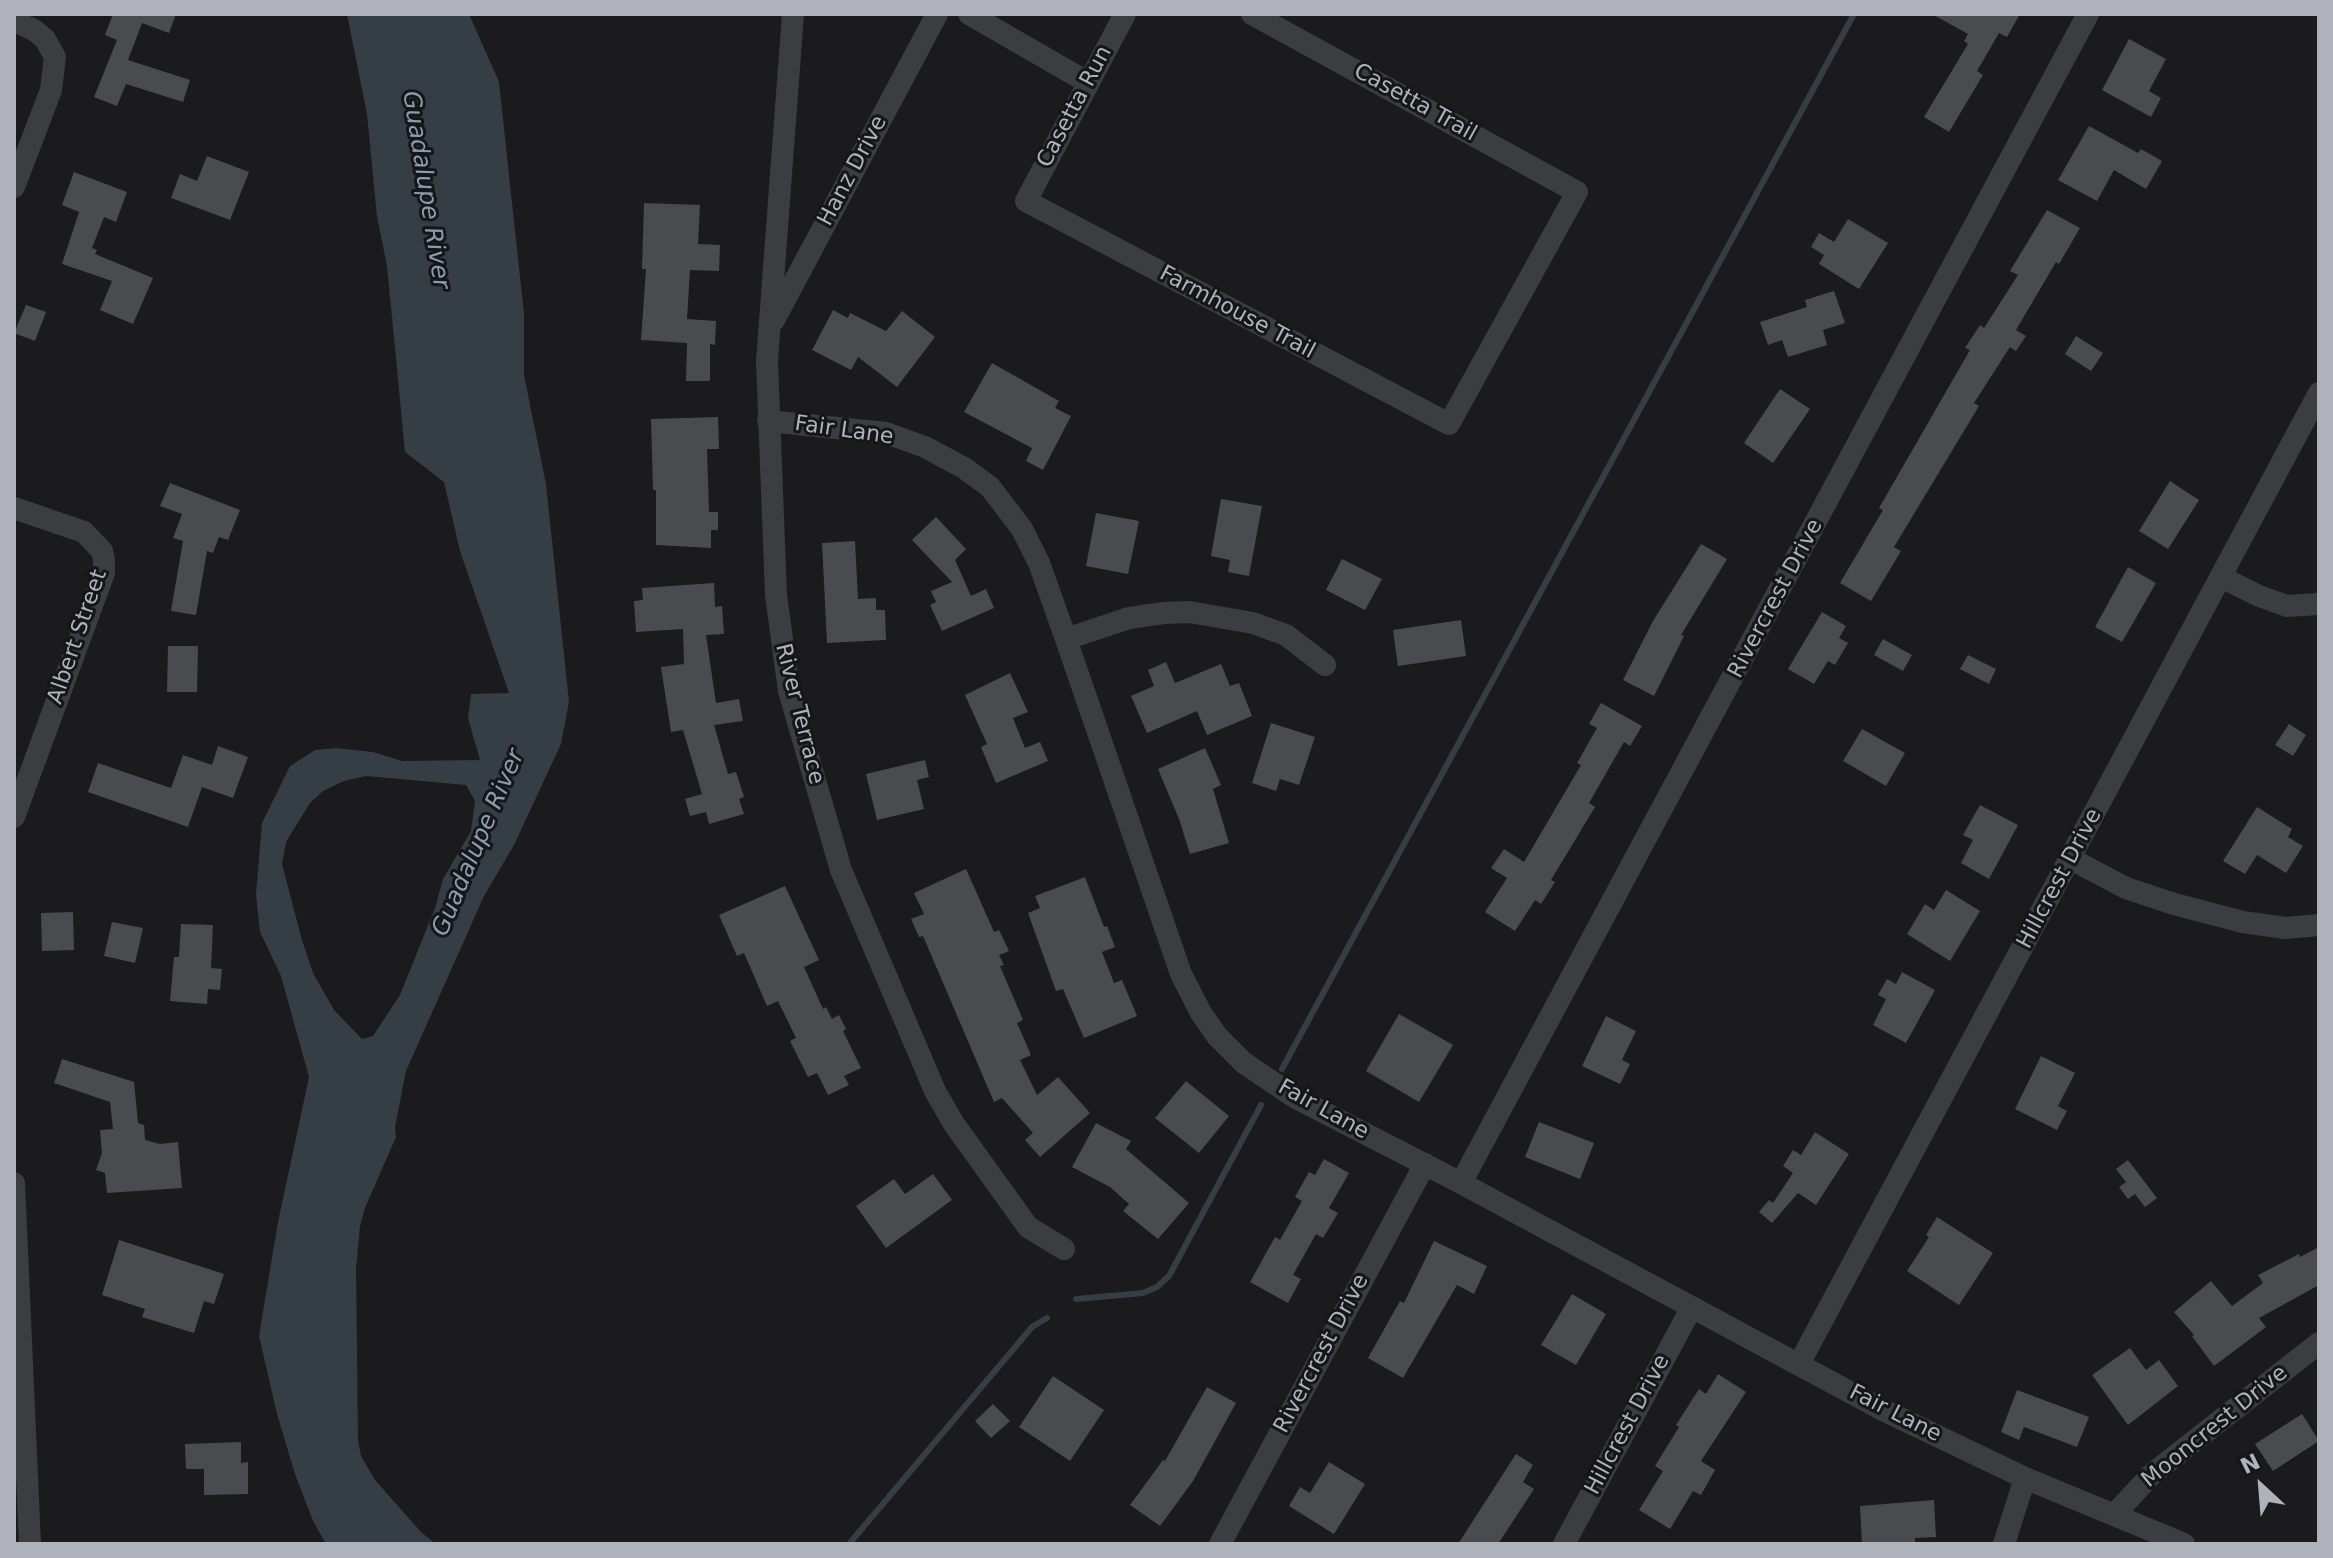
<!DOCTYPE html>
<html>
<head>
<meta charset="utf-8">
<style>
	body { margin:0 }
	#map { position:relative; width:2333px; height:1558px; overflow:hidden; background:#1b1b1d; font-family:"DejaVu Sans",sans-serif }
	canvas { display:block }
	.frame { position:absolute; inset:0; border:16px solid #afb2bb; pointer-events:none }
	.north { position:absolute; left:2221px; top:1446px; width:80px; height:80px; -webkit-text-stroke:6px #161618; paint-order:stroke; rotate:334deg; font-size:22px; font-weight:700; line-height:32px; text-align:center; color:#afb2bb }
	.north::after { content:''; display:block; margin:auto; width:28px; height:36px; background:#afb2bb; clip-path:polygon(50% 0,100% 100%,50% 72%,0 100%) }
</style>
</head>
<body>
<div id="map">
<canvas width="2333" height="1558"></canvas>
<div class="frame"></div>
<div class="north">N</div>
</div>
<script>
const c = document.querySelector('canvas').getContext('2d');
c.lineJoin = 'round';
function paint(path, color) { c.fillStyle = color; c.fill(path, 'evenodd'); }
const toPath = rows => new Path2D(rows.map(r => 'M' + r).join(''));
function stroke(path, color, width, dash) { c.strokeStyle = color; c.lineWidth = width; c.lineCap = dash ? 'butt' : 'round'; c.setLineDash(dash || []); c.stroke(path); }
function write(font, color, halo, rows, align = 'center') {
  c.font = font + ' "DejaVu Sans",sans-serif'; c.lineWidth = 6; c.setLineDash([]); c.textBaseline = 'middle'; c.strokeStyle = halo; c.fillStyle = color; for (const [text, x, y, turn = 0] of rows) {
    c.save(); c.translate(x, y); c.rotate((+turn || 0) * Math.PI / 180); c.textAlign = isNaN(turn) ? turn : align; if (halo) c.strokeText(text, 0, 0); c.fillText(text, 0, 0); c.restore();
  }
}
paint(toPath([
	[347,14,469,14,499,82,524,314,524,375,546,484,569,702,561,744,514,845,484,896,406,1071,395,1127,396,1137,365,1208,360,1226,356,1269,358,1440,361,1456,375,1480,421,1532,436,1544,326,1544,313,1521,295,1474,277,1414,259,1336,278,1222,309,1077,281,976,260,932,256,894,262,823,290,766,315,750,336,748,373,752,402,761,480,760,468,718,471,694,509,693,460,551,444,482,405,452,387,266,377,217,367,114],
	[366,776,466,785,475,801,471,831,443,879,435,908,400,995,373,1036,362,1039,334,1010,313,973,302,940,282,864,286,842,310,803,323,791,344,781]
]), '#353d45');
stroke(toPath([
	[1282,1069,1854,14],
	[1076,1299,1143,1293,1157,1287,1169,1276,1261,1105],
	[849,1544,1032,1327,1047,1318]
]), '#353d45', 6);
paint(toPath([
	[113,14,176,14,169,33,142,23,128,60,190,80,183,102,126,84,117,106,94,97,117,40,105,35],
	[1932,14,2020,14,2007,37,1999,33,1977,71,1983,75,1949,132,1924,117,1968,44,1964,41,1968,34],
	[2129,39,2166,59,2149,91,2161,98,2151,117,2102,90],
	[2089,126,2138,153,2141,149,2162,161,2146,189,2114,170,2097,201,2058,180],
	[207,156,249,172,230,220,171,198,180,174,197,181],
	[74,172,127,192,116,222,104,217,92,248,97,250,95,254,153,278,133,324,100,310,112,281,62,264,79,212,62,205],
	[644,203,700,205,698,244,720,245,719,271,690,270,687,319,716,321,715,345,710,344,710,381,686,381,687,343,641,340,646,269,642,269],
	[2047,210,2080,228,2059,264,2056,262,2016,330,2026,336,2016,351,2010,347,1974,403,1979,406,1894,547,1901,551,1871,601,1840,583,1883,510,1879,508,1970,350,1965,348,1980,325,1984,328,2018,275,2010,271],
	[1848,219,1888,243,1859,289,1819,264,1824,255,1811,247,1819,233,1834,242],
	[1834,291,1845,323,1823,330,1827,345,1788,357,1782,340,1768,345,1760,322,1807,307,1805,300],
	[26,305,46,312,35,341,14,333],
	[833,310,848,318,850,313,886,331,902,311,935,337,897,387,858,357,851,370,812,350],
	[2076,336,2103,353,2091,371,2065,354],
	[992,363,1059,401,1055,408,1071,416,1043,470,1026,461,1032,448,964,412],
	[1780,389,1810,409,1773,463,1744,443],
	[718,417,719,449,707,449,709,512,718,512,718,530,711,530,711,548,656,545,656,490,653,490,651,419],
	[2170,481,2199,500,2168,549,2139,531],
	[170,483,240,510,228,540,219,537,213,553,207,551,196,615,171,611,183,541,173,538,182,514,160,506],
	[1221,499,1262,506,1249,576,1228,572,1230,560,1211,556],
	[1096,513,1139,521,1128,574,1086,566],
	[936,517,966,549,955,560,971,596,986,589,994,608,942,631,930,605,936,602,931,591,952,582,912,540],
	[855,541,858,599,876,598,876,610,885,610,886,640,827,643,822,543],
	[1701,544,1727,559,1681,635,1684,636,1654,696,1623,680,1653,621],
	[1342,559,1382,579,1365,610,1326,590],
	[2128,567,2156,583,2122,642,2095,627],
	[714,583,715,607,722,606,724,634,706,635,716,703,739,699,743,721,714,725,728,774,736,772,744,797,739,799,744,814,709,824,706,812,690,816,685,799,702,794,683,730,671,732,661,667,684,664,683,629,636,632,634,601,643,600,642,588],
	[1822,612,1846,626,1839,638,1848,643,1835,665,1828,661,1814,684,1788,669],
	[1461,620,1466,656,1398,666,1393,630],
	[1883,639,1912,655,1903,671,1874,655],
	[168,646,198,646,197,692,167,692],
	[1968,655,1996,669,1989,684,1960,669],
	[1166,662,1175,683,1221,664,1230,686,1239,683,1252,716,1207,735,1197,711,1147,733,1131,696,1154,686,1148,670],
	[1010,673,1028,712,1013,718,1025,748,1040,742,1048,761,996,783,981,747,987,744,965,695],
	[1601,703,1642,726,1630,746,1624,742,1589,803,1595,807,1551,880,1555,882,1541,904,1535,900,1515,931,1485,912,1507,878,1491,868,1504,849,1524,862,1581,765,1577,763,1597,728,1589,724],
	[1271,723,1315,737,1299,785,1280,779,1276,791,1252,783],
	[2289,724,2306,735,2293,756,2275,745],
	[1862,729,1905,753,1886,786,1843,761],
	[218,746,248,757,233,798,202,787,188,827,88,792,98,763,171,788,183,755,212,765],
	[1205,748,1221,785,1213,789,1229,843,1190,854,1179,819,1158,769],
	[925,760,929,777,917,780,924,809,877,820,866,774],
	[1980,805,2018,825,1989,879,1961,863,1973,840,1963,835],
	[2257,807,2292,829,2288,837,2303,846,2286,873,2257,855,2245,874,2223,861],
	[966,869,994,932,999,930,1009,951,999,955,1004,965,1000,966,1023,1020,1017,1023,1031,1055,1020,1060,1037,1095,1058,1077,1090,1113,1040,1157,1025,1140,1033,1133,1002,1098,994,1102,923,936,919,937,911,919,924,914,914,893],
	[1085,877,1104,927,1107,926,1115,947,1102,952,1114,983,1122,980,1137,1016,1084,1038,1063,989,1056,991,1028,913,1040,908,1035,896],
	[785,886,819,960,804,967,823,1009,826,1007,832,1019,839,1015,846,1029,843,1031,861,1068,844,1076,849,1085,828,1095,817,1073,808,1077,790,1041,796,1038,778,1001,767,1006,744,953,737,956,719,915],
	[1946,890,1980,911,1950,961,1907,934,1925,904,1934,910],
	[73,912,74,950,42,951,41,913],
	[112,922,143,928,135,963,104,956],
	[181,924,213,925,211,968,222,969,220,990,208,989,207,1004,170,1001,174,957,179,957],
	[1902,972,1935,990,1906,1043,1873,1025,1886,999,1878,995,1887,979,1896,984],
	[1399,1014,1453,1045,1419,1102,1366,1071],
	[1606,1016,1636,1031,1622,1060,1630,1064,1620,1084,1582,1066],
	[2041,1056,2075,1073,2058,1106,2067,1111,2057,1130,2015,1109],
	[62,1059,134,1082,138,1123,144,1125,145,1140,160,1144,178,1142,182,1188,107,1193,105,1173,96,1170,102,1153,100,1130,113,1129,110,1102,54,1083],
	[1186,1081,1229,1116,1199,1153,1155,1118],
	[1539,1122,1594,1143,1580,1179,1525,1157],
	[1096,1123,1131,1141,1126,1149,1189,1203,1158,1239,1123,1211,1129,1204,1110,1187,1072,1167],
	[1815,1132,1849,1154,1816,1205,1798,1193,1772,1223,1759,1212,1769,1200,1773,1203,1793,1173,1783,1166,1793,1150,1801,1155],
	[1324,1159,1349,1173,1329,1208,1338,1213,1323,1238,1316,1234,1293,1275,1301,1279,1288,1303,1250,1282,1275,1237,1280,1240,1302,1201,1295,1197,1309,1172,1315,1175],
	[2128,1160,2157,1198,2145,1207,2135,1194,2128,1199,2119,1187,2126,1182,2116,1169],
	[933,1174,952,1200,886,1248,856,1206,894,1179,905,1194],
	[1937,1217,1993,1253,1959,1305,1907,1271,1929,1237,1926,1235],
	[119,1240,224,1274,214,1304,204,1301,194,1333,142,1317,145,1309,102,1295],
	[1434,1241,1487,1266,1474,1294,1457,1285,1403,1378,1368,1358,1400,1301,1404,1303],
	[2319,1247,2319,1285,2259,1318,2266,1327,2214,1366,2192,1336,2194,1335,2174,1312,2211,1281,2232,1306,2263,1283,2258,1275,2299,1254,2300,1257],
	[1572,1294,1606,1314,1576,1365,1541,1345],
	[2130,1348,2146,1370,2159,1360,2178,1386,2128,1425,2092,1375],
	[1718,1374,1746,1392,1701,1461,1715,1470,1701,1495,1693,1491,1670,1529,1639,1510,1663,1471,1655,1466,1679,1427,1676,1425,1699,1389,1706,1394],
	[1053,1376,1104,1410,1070,1461,1019,1427],
	[1207,1387,1236,1403,1193,1481,1160,1526,1130,1505,1163,1460,1165,1461],
	[2017,1390,2089,1417,2077,1447,2024,1427,2019,1440,2001,1432],
	[993,1404,1010,1421,991,1438,975,1421],
	[2302,1414,2319,1441,2273,1471,2255,1444],
	[241,1442,241,1463,248,1462,248,1494,204,1495,204,1469,186,1469,185,1444],
	[1516,1454,1533,1465,1523,1482,1534,1489,1498,1544,1458,1544],
	[1329,1462,1365,1484,1334,1534,1289,1506,1300,1487,1310,1493],
	[1934,1500,1936,1537,1915,1538,1915,1543,1862,1544,1860,1506]
]), '#4a4b4f');
stroke(toPath([
	[793,14,767,361,776,595,789,691,841,870,935,1091,954,1124,1028,1227,1064,1249],
	[969,14,1087,82],
	[1125,14,1026,201,1449,424,1577,192,1252,14],
	[14,21,34,30,45,39,55,57,51,90,14,187],
	[774,320,937,14],
	[768,421,886,433,925,447,964,468,990,487,1022,529,1039,563,1066,639,1181,974,1201,1013,1217,1036,1244,1063,1296,1098,1461,1183,1883,1410,2025,1478,2184,1544],
	[14,508,84,532,102,551,104,560,104,573,14,817],
	[2221,577,2259,596,2287,606,2319,604],
	[1066,639,1129,618,1164,613,1189,612,1253,623,1286,635,1325,665],
	[2071,859,2126,888,2174,904,2243,922,2285,928,2319,925],
	[14,1183,30,1544],
	[1461,1183,2088,14],
	[1799,1364,2319,393],
	[2114,1515,2151,1475,2319,1343],
	[1220,1544,1425,1164],
	[1564,1544,1692,1307],
	[2004,1544,2025,1478]
]), '#3c3d41', 22);
write('22px', '#afb2bb', '#161618', [
	["Casetta Trail",1415,103,29],
	["Casetta Run",1075,107,-62],
	["Hanz Drive",853,171,-62],
	["Farmhouse Trail",1237,313,28],
	["Fair Lane",844,431,8],
	["Rivercrest Drive",1776,599,-62],
	["Albert Street",78,637,-71],
	["River Terrace",799,714,76],
	["Hillcrest Drive",2060,879,-62],
	["Fair Lane",1323,1110,29],
	["Rivercrest Drive",1322,1354,-62],
	["Fair Lane",1895,1414,27],
	["Hillcrest Drive",1628,1425,-62],
	["Mooncrest Drive",2215,1427,-39]
]);
write('italic 24px', '#899db2', '#161618', [
	["Guadalupe River",425,190,81],
	["Guadalupe River",479,843,-67]
]);
</script>
</body>
</html>
